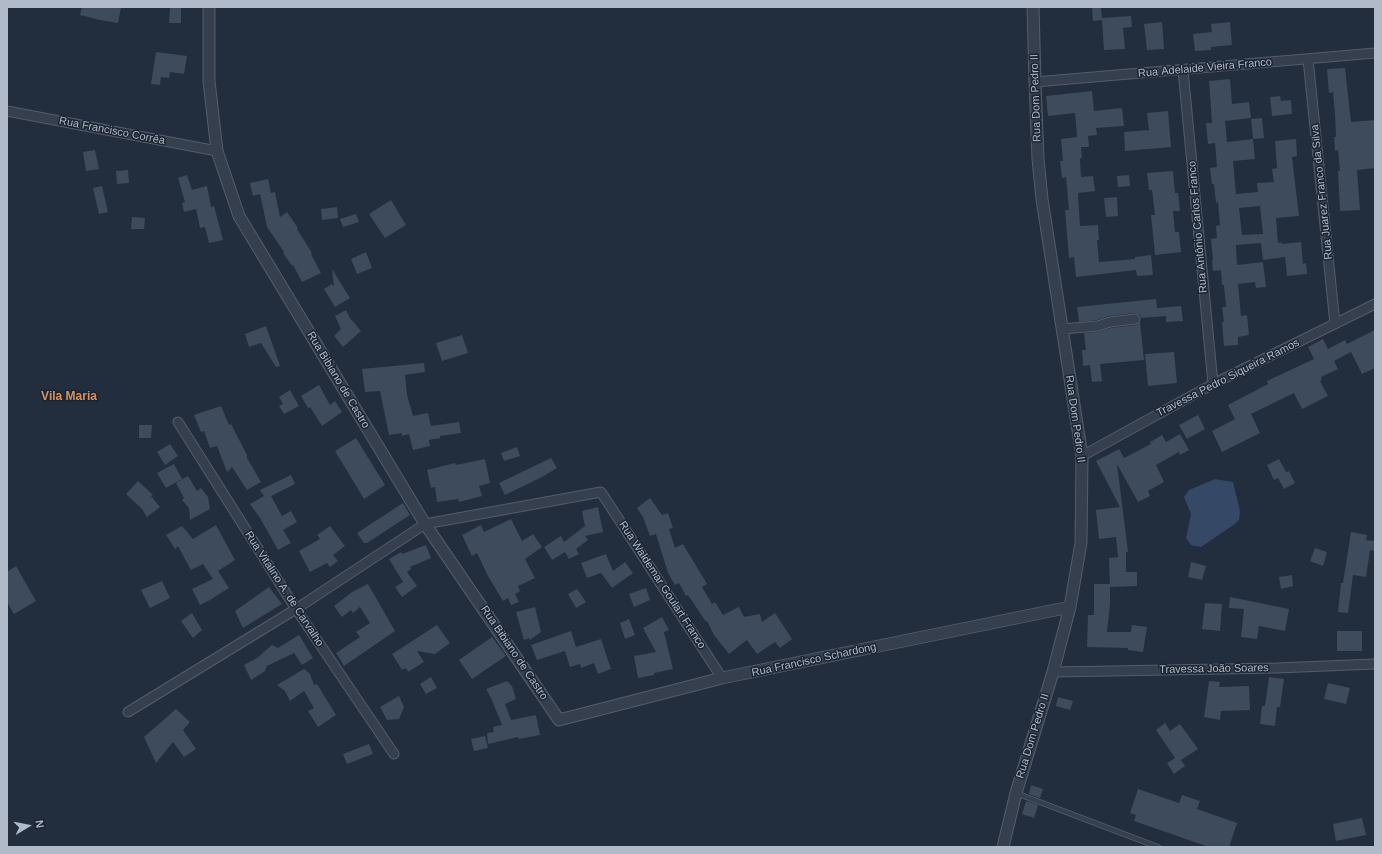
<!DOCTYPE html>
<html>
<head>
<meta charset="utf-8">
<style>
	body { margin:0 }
	#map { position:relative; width:1382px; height:854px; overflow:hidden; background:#222d3d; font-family:Arial,sans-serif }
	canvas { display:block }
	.frame { position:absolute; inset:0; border:8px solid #b1bac8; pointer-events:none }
	.north { position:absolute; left:8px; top:806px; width:40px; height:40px; -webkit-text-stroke:3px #1b2432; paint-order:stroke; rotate:80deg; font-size:11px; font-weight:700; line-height:16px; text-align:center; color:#b1bac8 }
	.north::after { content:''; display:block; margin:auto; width:14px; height:18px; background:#b1bac8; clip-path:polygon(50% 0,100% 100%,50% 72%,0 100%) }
</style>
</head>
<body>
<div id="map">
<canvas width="1382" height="854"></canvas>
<div class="frame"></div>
<div class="north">N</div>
</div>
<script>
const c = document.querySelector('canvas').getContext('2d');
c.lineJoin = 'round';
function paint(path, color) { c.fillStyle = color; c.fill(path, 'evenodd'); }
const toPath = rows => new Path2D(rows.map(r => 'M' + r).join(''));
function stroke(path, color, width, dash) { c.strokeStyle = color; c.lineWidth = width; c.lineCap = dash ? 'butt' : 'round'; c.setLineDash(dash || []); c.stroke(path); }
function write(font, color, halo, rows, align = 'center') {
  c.font = font + ' Arial,sans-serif'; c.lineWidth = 3; c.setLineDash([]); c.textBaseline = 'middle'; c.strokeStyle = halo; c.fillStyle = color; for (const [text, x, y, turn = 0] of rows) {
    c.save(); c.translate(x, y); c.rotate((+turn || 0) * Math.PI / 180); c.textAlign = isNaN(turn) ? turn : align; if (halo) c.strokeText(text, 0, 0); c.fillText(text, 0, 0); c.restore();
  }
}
paint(toPath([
	[1215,479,1233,482,1240,511,1239,520,1232,526,1201,547,1191,545,1186,538,1191,514,1184,497,1189,490]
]), '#354865');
paint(toPath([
	[82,7,121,7,118,23,100,20,80,15],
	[170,7,181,7,181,23,169,23],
	[1092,7,1101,7,1102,18,1131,16,1132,27,1123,28,1125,49,1104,50,1102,20,1093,21],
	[1162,22,1164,49,1147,50,1144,24],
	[1230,22,1232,45,1211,47,1211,50,1195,51,1193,34,1212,32,1211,24],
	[156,52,187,56,184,74,170,72,169,78,161,77,160,85,151,84],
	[1345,68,1351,122,1375,120,1375,168,1357,170,1360,210,1340,211,1338,171,1340,171,1338,150,1335,151,1334,137,1336,137,1335,114,1333,92,1329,93,1327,69],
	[1230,79,1232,104,1249,102,1251,118,1225,121,1227,142,1253,139,1255,159,1233,161,1236,194,1258,192,1257,183,1274,182,1272,169,1277,168,1275,141,1296,139,1297,156,1292,157,1299,216,1276,218,1278,243,1282,242,1282,244,1301,242,1303,264,1306,263,1307,274,1287,276,1285,257,1263,260,1261,243,1236,245,1237,265,1263,262,1266,287,1256,288,1255,282,1238,284,1241,316,1247,315,1249,335,1238,337,1238,345,1224,346,1222,322,1224,322,1222,307,1226,307,1224,285,1222,285,1221,270,1213,271,1212,260,1213,260,1211,239,1217,238,1216,226,1220,225,1218,202,1216,203,1214,184,1212,184,1210,168,1217,167,1215,143,1208,144,1206,123,1212,123,1209,81],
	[1260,206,1263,234,1242,235,1239,208],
	[1092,91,1094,111,1122,108,1124,126,1096,128,1097,135,1088,136,1089,147,1081,147,1082,158,1080,158,1081,177,1093,176,1095,191,1078,193,1080,226,1098,225,1099,240,1097,240,1099,262,1135,259,1135,257,1151,255,1153,275,1137,276,1136,270,1076,277,1074,257,1069,258,1065,210,1069,210,1066,177,1062,178,1060,161,1063,161,1061,139,1077,137,1075,113,1048,116,1046,96],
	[1280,96,1281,101,1291,100,1292,114,1272,116,1270,97],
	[1168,111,1171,147,1125,151,1124,132,1149,130,1147,113],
	[1262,118,1264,138,1253,139,1251,119],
	[95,150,99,169,86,171,83,152],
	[128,170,129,183,117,184,116,171],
	[1173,171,1175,193,1178,193,1180,211,1173,211,1175,232,1179,232,1181,252,1155,255,1151,215,1155,215,1152,190,1149,190,1147,173],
	[187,175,192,190,207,186,211,207,214,206,223,240,209,243,205,227,200,228,196,209,184,212,182,203,185,202,178,178],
	[1129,175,1130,186,1118,187,1117,176],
	[268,179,271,193,275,192,280,217,287,212,298,228,297,229,312,253,311,254,321,273,302,282,293,265,292,266,283,253,284,252,267,227,260,194,253,196,250,183],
	[102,186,108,212,99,214,93,188],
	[1117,197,1118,216,1106,217,1104,198],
	[391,200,406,225,385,238,369,214],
	[337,207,338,218,322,220,321,209],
	[356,214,359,222,343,227,340,219],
	[132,217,145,218,144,229,131,229],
	[366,252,372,268,357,274,351,259],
	[332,269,350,298,335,307,324,289,332,284,334,287],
	[1156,299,1157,308,1181,306,1183,321,1166,322,1166,316,1141,318,1140,315,1134,313,1109,316,1097,320,1079,322,1077,307],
	[346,310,350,318,361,331,343,347,334,336,341,329,335,316],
	[1140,322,1144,360,1100,364,1102,381,1092,382,1090,365,1083,366,1082,350,1086,350,1084,333,1098,332,1111,328,1136,325],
	[266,326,280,366,276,367,261,343,249,347,245,334],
	[1375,330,1375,368,1362,374,1351,352,1334,361,1338,369,1321,377,1322,380,1320,381,1328,396,1302,409,1294,393,1251,414,1260,433,1222,452,1212,431,1235,419,1228,405,1268,384,1267,381,1314,359,1308,347,1323,339,1328,349,1345,340,1347,344],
	[462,335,468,353,442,361,436,343],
	[1174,352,1177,383,1148,386,1145,354],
	[424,363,425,372,405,375,407,395,413,416,428,413,431,426,459,422,461,433,440,436,440,438,429,440,430,446,413,450,409,434,402,436,402,433,389,435,380,391,365,392,362,369],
	[319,385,330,405,335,401,342,412,322,426,310,407,308,408,301,396],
	[290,390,299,406,284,414,279,406,283,404,279,397],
	[221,406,229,425,231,424,247,455,247,458,261,482,247,490,232,467,227,472,217,446,210,448,204,431,201,432,194,415],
	[1198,415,1205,429,1187,439,1179,425],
	[139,425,152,425,151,438,139,438],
	[1180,434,1189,450,1180,455,1179,452,1156,465,1164,482,1148,491,1150,496,1138,502,1117,464,1128,552,1126,552,1126,572,1137,572,1137,586,1110,587,1109,558,1118,557,1116,537,1099,539,1096,510,1120,507,1096,461,1119,449,1124,458,1151,444,1150,442,1162,435,1166,442],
	[356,438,385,485,364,499,335,451],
	[170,444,178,456,165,465,157,452],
	[517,447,520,456,504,461,501,453],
	[551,458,557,468,542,477,505,495,499,483],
	[485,459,490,483,479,486,482,496,459,502,458,499,437,502,435,487,431,488,427,470,455,463,456,465],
	[1279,459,1286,472,1289,471,1295,483,1284,489,1278,478,1274,480,1267,465],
	[174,464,182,479,166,488,157,473],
	[291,475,295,484,271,496,282,516,291,511,297,522,283,530,291,543,278,550,260,518,250,504,264,496,260,490],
	[188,476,197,491,201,488,208,497,210,509,190,520,189,508,182,500,184,498,176,483],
	[138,481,153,495,151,496,160,507,147,517,142,509,126,494],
	[650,498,662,515,668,513,673,528,669,529,675,548,683,544,707,584,702,587,712,604,715,602,723,615,739,607,744,617,760,614,762,622,775,613,792,639,780,648,775,642,757,654,747,640,729,654,714,635,707,621,706,622,688,595,686,596,679,583,675,585,668,573,656,534,650,536,643,517,637,508],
	[403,503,410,515,367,543,364,543,357,533],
	[598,507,603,532,585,536,588,540,576,549,579,554,569,559,565,552,552,560,544,547,561,536,564,542,585,526,582,511],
	[511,519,522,541,533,534,542,547,525,559,535,578,518,586,520,591,515,594,519,602,511,605,508,598,503,601,488,576,477,553,472,556,462,535,481,525,484,532],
	[216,525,235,560,218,571,229,588,210,600,200,605,192,589,213,579,203,564,191,570,178,546,175,549,166,535,182,526,193,539],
	[330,526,345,546,333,555,338,561,330,567,327,563,310,572,299,551,320,539,317,535],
	[1351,532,1367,535,1366,540,1375,541,1375,551,1370,550,1366,577,1353,575,1348,613,1338,612,1341,583,1343,583],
	[426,545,431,558,410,567,411,569,407,572,417,586,402,597,395,587,403,582,389,559,401,552,402,554],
	[1315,548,1327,552,1323,566,1310,561],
	[606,554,613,571,625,562,633,573,612,588,601,573,587,578,581,563],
	[1191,562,1206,566,1202,580,1188,577],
	[16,566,36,601,14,614,7,602,7,572],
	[1292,575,1293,586,1281,589,1279,577],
	[162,581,170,598,150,608,141,590],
	[368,584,395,631,344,666,336,653,360,637,356,632,370,623,360,607,353,613,351,610,342,617,334,606,352,592],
	[1094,584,1110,584,1110,604,1107,632,1131,632,1132,625,1147,627,1143,652,1128,650,1128,648,1087,647,1088,615,1094,615],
	[269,587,282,604,243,628,235,611],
	[646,588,650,600,634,607,629,594],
	[577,589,586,602,576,608,568,594],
	[1230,597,1289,609,1285,631,1259,626,1257,639,1241,637,1244,609,1229,608],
	[1205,603,1222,604,1220,631,1202,629],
	[535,607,541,632,530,640,529,638,524,640,516,612],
	[192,613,202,630,193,638,181,621],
	[662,617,669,630,664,632,673,669,654,673,654,675,638,678,634,656,656,652,643,628],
	[629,619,635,635,625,639,620,623],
	[437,625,450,643,435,654,417,651,424,662,408,672,406,668,402,670,392,654],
	[571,631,576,647,601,639,611,669,598,674,594,663,581,668,580,664,570,667,565,651,537,660,531,645],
	[1337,631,1362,631,1362,651,1337,651],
	[299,635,313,658,302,665,294,653,267,666,265,671,251,680,244,665,257,658,272,645,278,648],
	[492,637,506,656,472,679,459,660],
	[304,669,310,674,314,685,317,684,336,715,318,727,308,711,314,708,304,691,290,701,285,691,277,685],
	[431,677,437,688,426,694,420,684],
	[1269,677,1284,679,1280,707,1277,707,1275,726,1260,724,1262,706,1265,706],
	[507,681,512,686,516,699,505,704,511,720,536,715,540,735,519,739,518,737,488,744,487,733,494,732,493,727,502,725,491,698,486,689],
	[1209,681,1220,682,1219,687,1249,686,1250,710,1221,711,1220,720,1204,717],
	[1328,683,1350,688,1346,704,1324,699],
	[399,696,404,707,399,719,387,720,380,707],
	[1058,697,1073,701,1070,710,1056,706],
	[176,709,190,722,183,730,196,749,184,757,173,742,156,763,144,737],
	[1165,723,1170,731,1180,724,1198,749,1181,760,1185,766,1174,774,1167,763,1175,758,1156,730],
	[485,736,488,748,474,751,471,739],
	[369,744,373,754,347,764,343,754],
	[1031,785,1043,789,1040,798,1029,794],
	[1138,789,1179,803,1182,795,1200,801,1197,809,1237,823,1229,847,1209,847,1134,821,1136,815,1130,813],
	[1026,801,1038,805,1034,818,1022,814],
	[1362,818,1366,835,1336,841,1333,824]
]), '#3e4b5c');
const service = toPath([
	[1016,793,1158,847]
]);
const minor = toPath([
	[1308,59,1335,324],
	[1183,70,1213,384],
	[1035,82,1375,53],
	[7,111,217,151],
	[1062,329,1098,326,1110,322,1135,319],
	[178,422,296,609,394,754],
	[1082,456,1213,384,1375,304],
	[1053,672,1277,668,1375,664],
	[128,712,296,609,425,524,601,492,722,678]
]);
const tertiary = toPath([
	[209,7,209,81,217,151,239,216,425,524,559,720,722,678,1070,607],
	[1003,847,1016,793,1053,672,1070,607,1081,543,1082,456,1042,199,1038,159,1035,82,1033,7]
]);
stroke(service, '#545d6b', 6);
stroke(minor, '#545d6b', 11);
stroke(tertiary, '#545d6b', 13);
stroke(service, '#363f4d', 4.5);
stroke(minor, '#363f4d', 9);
stroke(tertiary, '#363f4d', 11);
write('11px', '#b1bac8', '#1b2432', [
	["Rua Adelaide Vieira Franco",1205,68,-5],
	["Rua Dom Pedro II",1036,98,-92],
	["Rua Francisco Corrêa",112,131,11],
	["Rua Juarez Franco da Silva",1322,192,-96],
	["Rua Antônio Carlos Franco",1198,227,-95],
	["Travessa Pedro Siqueira Ramos",1228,378,-27],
	["Rua Bibiano de Castro",338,380,59],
	["Rua Dom Pedro II",1075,419,82],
	["Rua Waldemar Goulart Franco",662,585,57],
	["Rua Vitalino A. de Carvalho",284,589,57],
	["Rua Bibiano de Castro",514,653,56],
	["Rua Francisco Schardong",814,660,-12],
	["Travessa João Soares",1214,669,-1],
	["Rua Dom Pedro II",1033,736,-73]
]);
write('bold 12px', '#d8925c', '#1b2432', [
	["Vila Maria",69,397]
]);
</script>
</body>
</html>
